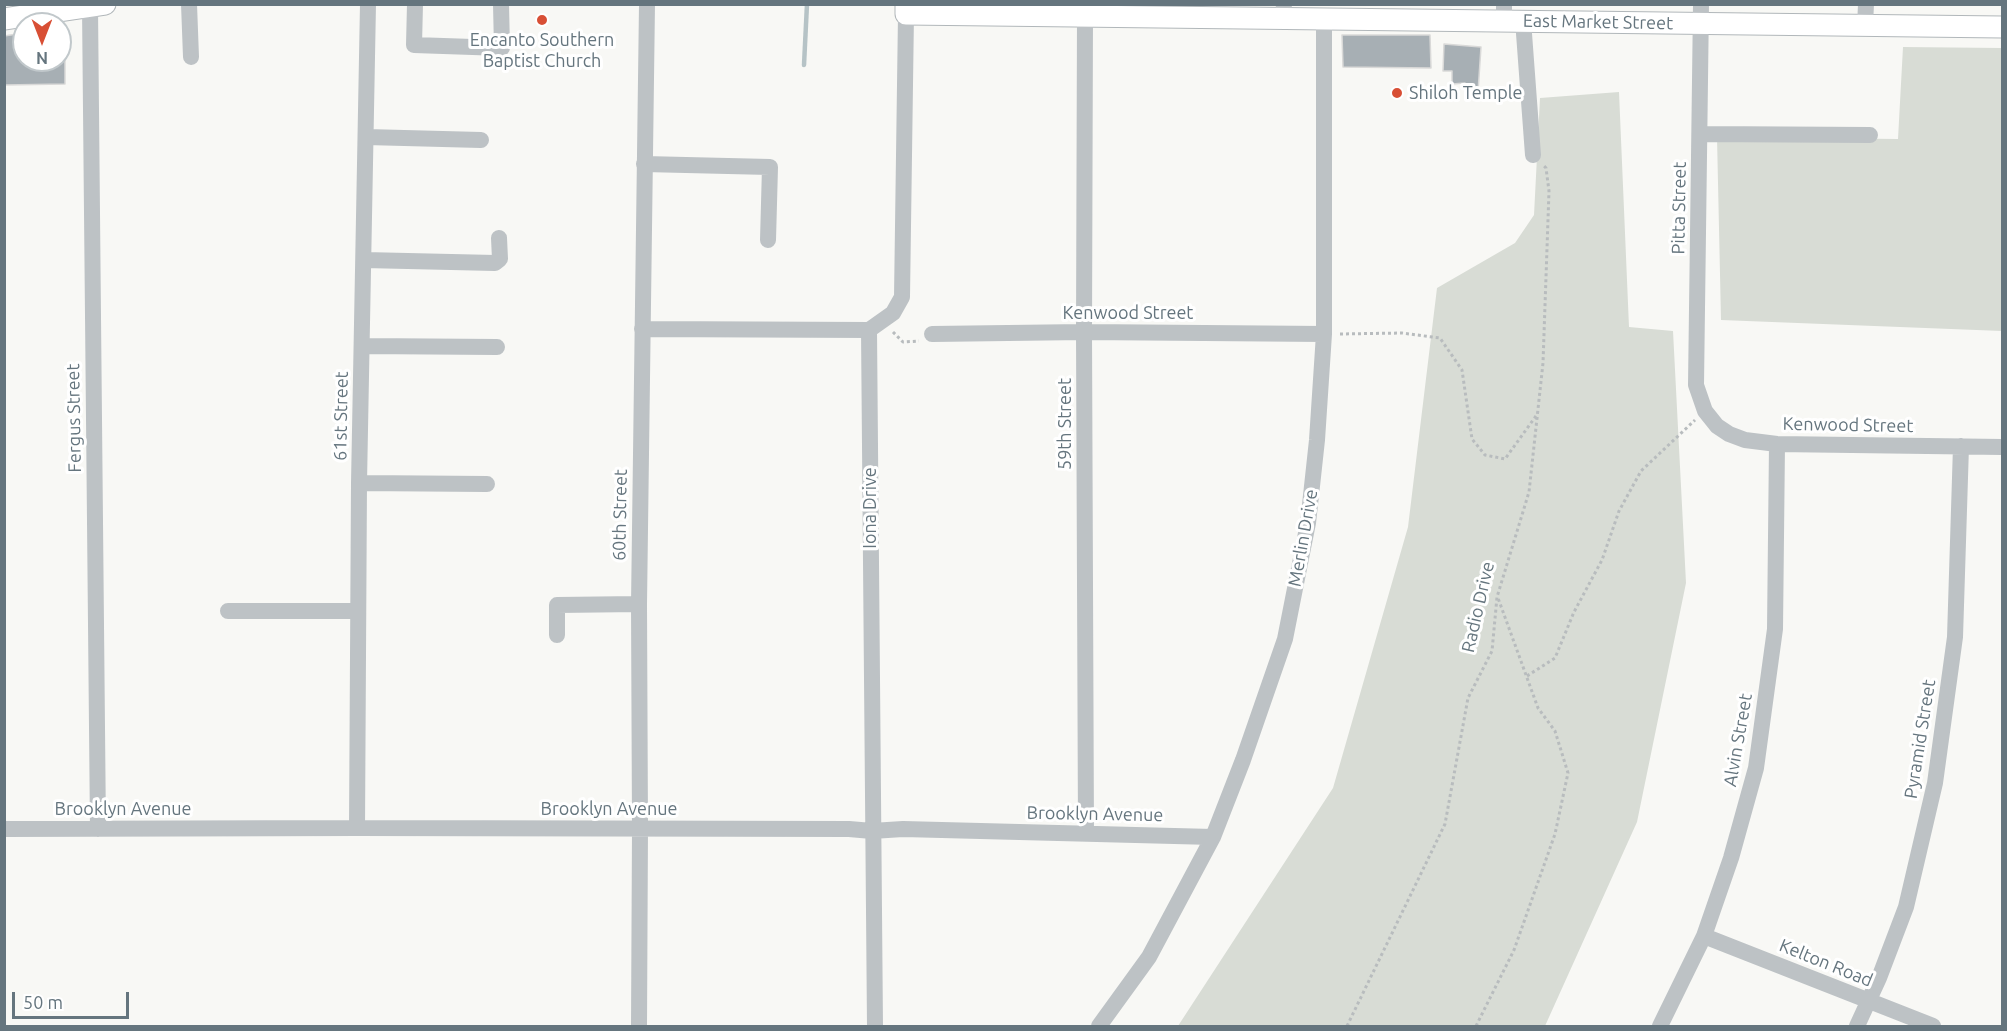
<!DOCTYPE html>
<html>
<head>
<meta charset="utf-8">
<style>
	body { margin:0 }
	#map { position:relative; width:2007px; height:1031px; overflow:hidden; background:#f8f8f5; font-family:Ubuntu,sans-serif }
	canvas { display:block }
	.frame { position:absolute; inset:0; border:6px solid #65757e; pointer-events:none }
	.north { position:absolute; left:12px; top:12px; width:60px; height:60px; box-sizing:border-box; background:#fff; border:2px solid #c1c8cb; border-radius:50%; rotate:180deg; font-size:16px; font-weight:700; line-height:24px; text-align:center; color:#65757e }
	.north::after { content:''; display:block; margin:auto; width:21px; height:27px; background:#d84f35; clip-path:polygon(50% 0,100% 100%,50% 72%,0 100%) }
	.scale { position:absolute; left:12px; top:992px; width:117px; height:27px; box-sizing:border-box; border:3px solid #65757e; border-top:0; padding-left:8px; font-size:18px; line-height:21px; white-space:nowrap; color:#65757e; -webkit-text-stroke:4px #fff; paint-order:stroke }
</style>
</head>
<body>
<div id="map">
<canvas width="2007" height="1031"></canvas>
<div class="frame"></div>
<div class="north">N</div>
<div class="scale">50 m</div>
</div>
<script>
const c = document.querySelector('canvas').getContext('2d');
c.lineJoin = 'round';
function paint(path, color) { c.fillStyle = color; c.fill(path, 'evenodd'); }
const toPath = rows => new Path2D(rows.map(r => 'M' + r).join(''));
function stroke(path, color, width, dash) { c.strokeStyle = color; c.lineWidth = width; c.lineCap = dash ? 'butt' : 'round'; c.setLineDash(dash || []); c.stroke(path); }
function write(font, color, halo, rows, align = 'center') {
  c.font = font + ' Ubuntu,sans-serif'; c.lineWidth = 6; c.setLineDash([]); c.textBaseline = 'middle'; c.strokeStyle = halo; c.fillStyle = color; for (const [text, x, y, turn = 0] of rows) {
    c.save(); c.translate(x, y); c.rotate((+turn || 0) * Math.PI / 180); c.textAlign = isNaN(turn) ? turn : align; if (halo) c.strokeText(text, 0, 0); c.fillText(text, 0, 0); c.restore();
  }
}
paint(toPath([
	[1903,47,2002,48,2002,331,1721,320,1717,137,1898,139],
	[1619,92,1629,327,1673,331,1686,583,1637,822,1545,1026,1178,1026,1333,788,1408,527,1437,288,1515,243,1534,215,1540,98]
]), '#d8dcd5');
stroke(toPath([
	[804,65,807,4]
]), '#b6c3c6', 4.5);
const building = toPath([
	[60,31,65,37,65,84,4,85,4,36,24,33,24,60,60,60,60,31],
	[1342,35,1430,35,1431,68,1343,67,1342,35],
	[1444,44,1481,47,1478,92,1465,92,1465,83,1452,84,1452,71,1443,71,1444,44]
]);
paint(building, '#a7afb4');
stroke(building, '#d9d9d8', 1.5);
const major = toPath([
	[906,4,906,14,2002,27],
	[4,19,105,4]
]);
stroke(major, '#b1b7ba', 23);
stroke(toPath([
	[893,332,903,342,919,341],
	[1340,334,1402,333,1440,338,1462,370,1472,439,1485,455,1505,459,1536,416],
	[1527,676,1555,658,1574,612,1602,560,1619,511,1641,471,1695,420],
	[1347,1026,1445,824,1468,698,1492,651,1497,597,1529,492,1543,363,1549,191,1546,168,1543,165],
	[1476,1026,1514,950,1555,834,1568,773,1555,731,1538,708,1498,598]
]), '#b8bcbe', 3, [3, 3]);
stroke(toPath([
	[189,4,191,57],
	[415,4,414,45,502,48,501,4],
	[1701,4,1696,385,1705,411,1717,426,1729,434,1745,440,1777,444,2002,447],
	[90,7,98,829],
	[1085,15,1084,332,1086,833],
	[1283,17,1284,4],
	[1504,20,1504,4],
	[1523,20,1533,155],
	[1865,26,1866,4],
	[1700,134,1870,135],
	[366,137,481,140],
	[644,164,770,167,768,240],
	[364,260,495,263,500,259,499,238],
	[642,329,869,330],
	[869,330,875,1026],
	[869,330,893,313,902,297,906,14],
	[932,334,1084,332,1324,334],
	[362,346,497,347],
	[359,483,487,484],
	[228,611,358,611],
	[557,635,557,605,639,604],
	[357,828,359,483,368,4],
	[4,829,357,828,849,829,872,831,903,829,1213,837],
	[1704,936,1933,1026],
	[639,1026,640,829,639,604,647,4],
	[1099,1026,1149,957,1213,837,1243,760,1285,639,1308,523,1317,440,1324,334,1324,18],
	[1660,1026,1704,936,1731,858,1756,768,1775,629,1777,444],
	[1857,1026,1879,978,1906,907,1935,783,1955,637,1961,446]
]), '#bdc2c5', 16);
stroke(major, '#fff', 21);
for (const [x, y, r, color] of [
	[542,20,6,"#d84f35"],
	[1397,93,6,"#d84f35"]
]) { const dot = new Path2D(); dot.arc(x, y, r, 0, 2 * Math.PI); c.fillStyle = color; c.fill(dot); stroke(dot, '#fff', 2); }
write('18px', '#65757e', '#fff', [
	["East Market Street",1598,22,1],
	["Pitta Street",1679,208,-89],
	["Kenwood Street",1128,313],
	["61st Street",341,416,-89],
	["Fergus Street",74,418,-91],
	["59th Street",1065,424,-90],
	["Kenwood Street",1848,425,1],
	["Iona Drive",870,508,-90],
	["60th Street",620,515,-89],
	["Merlin Drive",1303,538,-80],
	["Radio Drive",1478,607,-77],
	["Pyramid Street",1920,739,-81],
	["Alvin Street",1738,740,-80],
	["Brooklyn Avenue",123,809],
	["Brooklyn Avenue",609,809],
	["Brooklyn Avenue",1095,814,1],
	["Kelton Road",1826,963,22]
]);
write('18px', '#65757e', '#fff', [
	["Encanto Southern",542,40],
	["Baptist Church",542,61],
	["Shiloh Temple",1409,93,"left"]
]);
</script>
</body>
</html>
